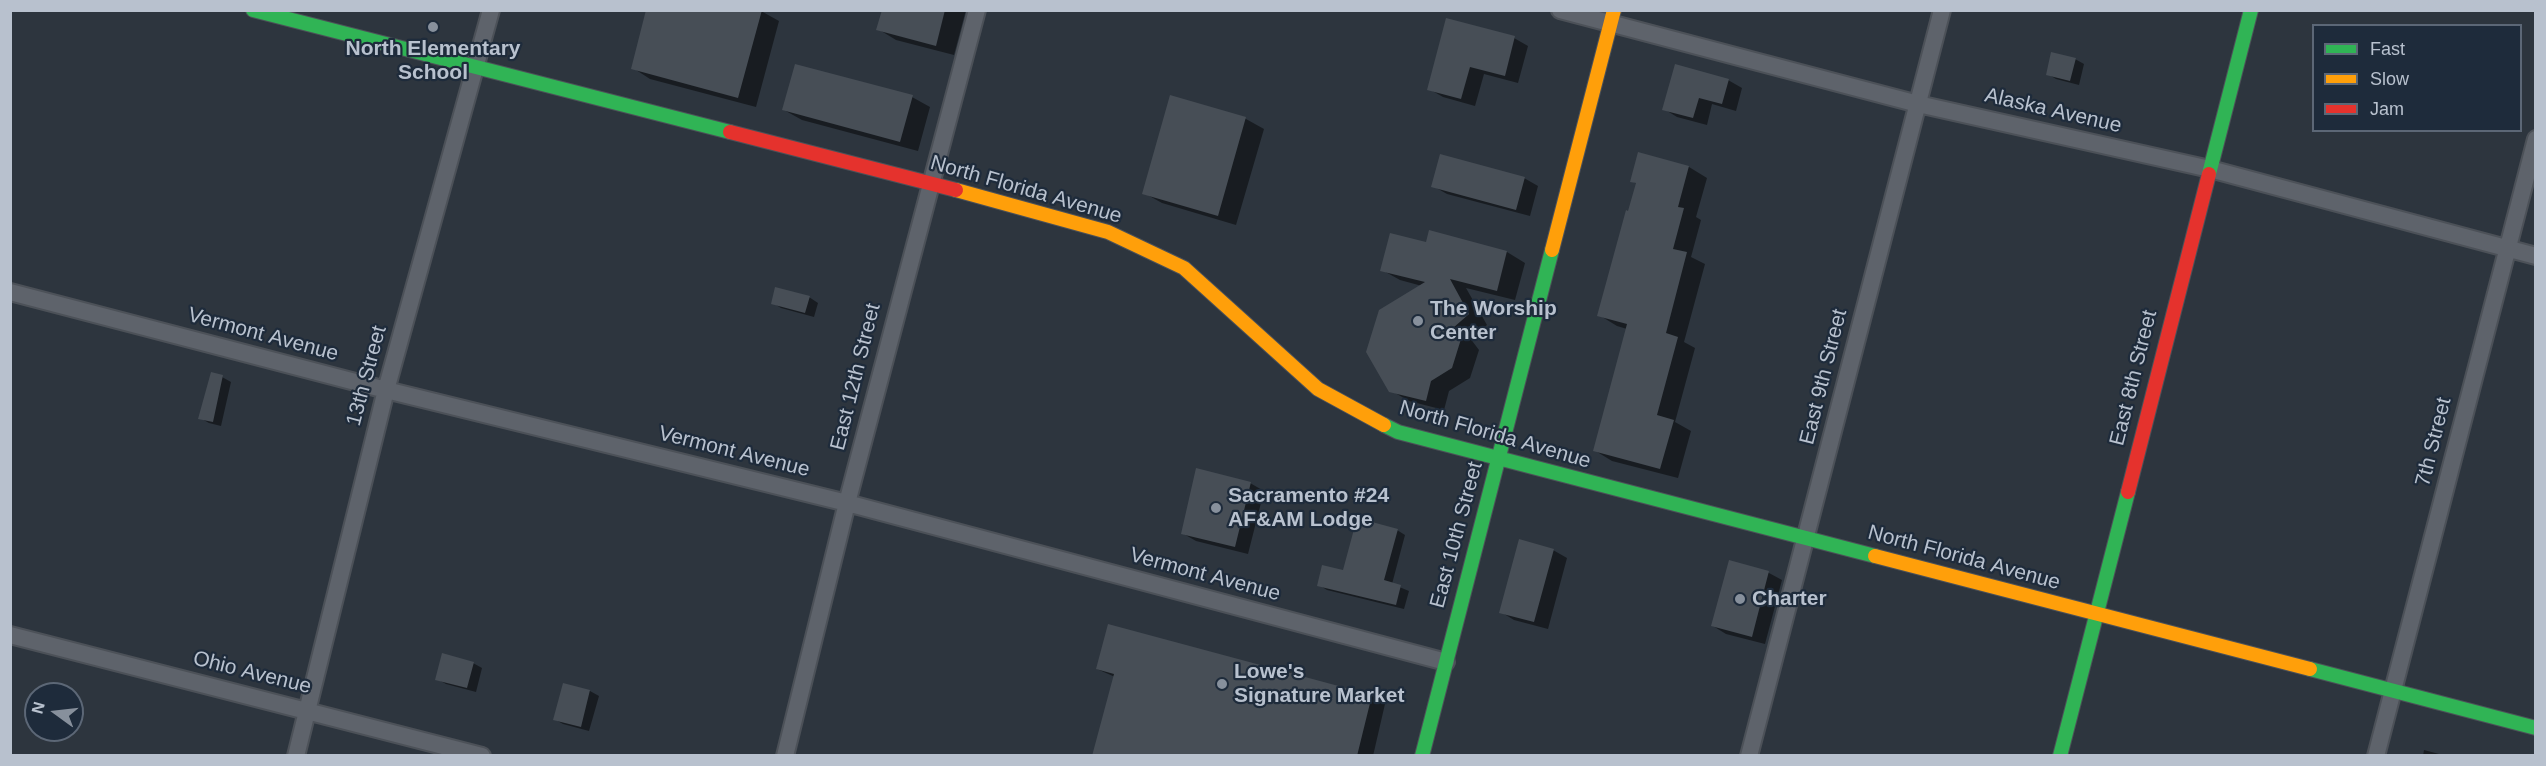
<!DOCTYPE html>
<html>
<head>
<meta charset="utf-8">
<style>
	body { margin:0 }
	#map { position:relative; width:2546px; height:766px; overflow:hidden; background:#2d353e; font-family:Arial,sans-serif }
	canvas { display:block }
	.frame { position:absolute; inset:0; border:12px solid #b8c1ce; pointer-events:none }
	.legend { position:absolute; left:2312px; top:24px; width:210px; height:108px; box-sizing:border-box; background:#1e2b3b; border:2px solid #5c6776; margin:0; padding:8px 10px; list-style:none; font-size:18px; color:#b8c1ce }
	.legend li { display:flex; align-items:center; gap:12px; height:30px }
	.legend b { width:30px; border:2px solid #5c6776 }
	.north { position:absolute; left:24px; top:682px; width:60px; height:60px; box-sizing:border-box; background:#1e2b3b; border:2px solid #5c6776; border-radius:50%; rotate:285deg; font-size:16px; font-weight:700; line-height:24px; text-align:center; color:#b8c1ce }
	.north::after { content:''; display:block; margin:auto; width:21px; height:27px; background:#87909c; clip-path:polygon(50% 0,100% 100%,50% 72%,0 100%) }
</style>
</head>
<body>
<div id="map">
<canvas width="2546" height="766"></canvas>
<div class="frame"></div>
<ul class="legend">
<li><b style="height:8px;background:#30b455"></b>Fast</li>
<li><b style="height:8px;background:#ff9f0a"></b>Slow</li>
<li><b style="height:8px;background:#e5322d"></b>Jam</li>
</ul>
<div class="north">N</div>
</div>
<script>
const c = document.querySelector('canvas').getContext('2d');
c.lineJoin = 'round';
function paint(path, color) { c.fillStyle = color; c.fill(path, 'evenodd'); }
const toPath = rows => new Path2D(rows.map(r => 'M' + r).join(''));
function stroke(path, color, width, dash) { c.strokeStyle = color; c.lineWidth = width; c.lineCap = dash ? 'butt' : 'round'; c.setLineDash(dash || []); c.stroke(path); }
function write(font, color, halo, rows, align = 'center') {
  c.font = font + ' Arial,sans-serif'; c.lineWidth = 4.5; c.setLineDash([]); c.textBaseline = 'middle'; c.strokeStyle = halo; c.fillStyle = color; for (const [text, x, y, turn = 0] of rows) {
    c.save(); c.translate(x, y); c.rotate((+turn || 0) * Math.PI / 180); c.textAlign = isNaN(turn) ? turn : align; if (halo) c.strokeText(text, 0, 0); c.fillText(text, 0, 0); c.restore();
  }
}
paint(toPath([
	[883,10,966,10,954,55,896,40,878,29],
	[761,11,779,21,756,107,650,79,633,68],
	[1514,38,1528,46,1518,83,1484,74,1475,106,1443,97,1429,89],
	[2075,59,2084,64,2079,85,2056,79,2048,74],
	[1728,80,1742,88,1736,111,1712,104,1707,125,1677,117,1664,109],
	[912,97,930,107,918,151,802,120,784,110],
	[1171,97,1246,119,1264,129,1236,225,1162,203,1144,193],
	[1639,154,1689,167,1707,178,1696,217,1701,220,1691,257,1705,264,1684,342,1695,348,1675,422,1691,431,1678,478,1612,461,1594,450,1627,329,1617,326,1599,315,1637,184,1632,181],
	[1524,178,1538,186,1530,216,1447,194,1433,186],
	[1430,232,1507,252,1525,263,1515,300,1466,288,1487,325,1470,338,1479,350,1470,378,1449,391,1444,410,1409,401,1390,390,1422,286,1400,280,1382,270,1427,244],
	[809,297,818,303,814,317,781,308,773,303],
	[222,377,231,382,221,426,209,423,200,418],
	[1250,483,1264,491,1248,554,1196,541,1182,533],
	[1397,530,1405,535,1392,584,1409,591,1404,609,1327,590,1319,585,1344,572],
	[1553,550,1567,558,1548,629,1514,620,1501,612],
	[1730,562,1769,573,1782,580,1765,644,1726,634,1713,626],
	[473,663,482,668,476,692,446,684,437,679],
	[1097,669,1372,696,1385,704,1373,756,1094,756,1115,677],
	[564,684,590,691,599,696,589,731,563,724,554,719],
	[2424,750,2439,754,2442,756,2423,756]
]), '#0007');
paint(toPath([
	[646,10,762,10,738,98,631,69],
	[882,10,945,10,936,46,876,30],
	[1446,18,1515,36,1505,76,1470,67,1461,99,1427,90],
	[2051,52,2076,58,2070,81,2046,75],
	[795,64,913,95,900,142,782,110],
	[1675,64,1729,79,1722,104,1699,98,1693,118,1662,110],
	[1170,95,1246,117,1218,216,1142,194],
	[1638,152,1689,166,1678,207,1684,208,1673,249,1687,252,1666,333,1678,337,1657,415,1674,420,1660,469,1593,451,1627,324,1597,316,1626,210,1628,211,1636,183,1630,182],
	[1440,154,1525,177,1516,210,1431,187],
	[1429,230,1507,251,1497,291,1450,279,1469,314,1453,328,1461,339,1452,368,1431,381,1426,401,1389,392,1366,352,1379,310,1425,282,1380,271,1390,233,1426,242],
	[775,287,810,296,805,313,771,304],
	[211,372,223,375,213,422,198,419],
	[1196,468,1251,482,1235,547,1181,534],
	[1357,518,1398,529,1384,580,1401,585,1396,605,1317,586,1322,565,1343,570],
	[1519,539,1554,549,1534,622,1499,613],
	[1729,560,1769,571,1752,637,1711,626],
	[1108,624,1372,695,1357,756,1092,756,1114,674,1096,669],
	[442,653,474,662,467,688,435,680],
	[563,683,590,690,581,727,553,720]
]), '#474e56');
const street = toPath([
	[1560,10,1918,104,2210,169,2536,256],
	[10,292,386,390,847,503,1446,662],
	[10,635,482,756],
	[296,756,386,390,491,10],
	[785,756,847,503,977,10],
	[1749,756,1942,10],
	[2376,756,2536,139]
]);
const fast = toPath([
	[253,10,730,132],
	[2209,174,2251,10],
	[1384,425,1398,432,1875,556],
	[2310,669,2536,728],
	[1422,756,1552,250],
	[2060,756,2128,492]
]);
const slow = toPath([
	[956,190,1108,232,1184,268,1318,389,1384,425],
	[1552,250,1614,10],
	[1875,556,2310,669]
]);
const jam = toPath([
	[730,132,956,190],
	[2128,492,2209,174]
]);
stroke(street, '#4c5158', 20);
stroke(fast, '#4c5158', 16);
stroke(slow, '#4c5158', 16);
stroke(jam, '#4c5158', 16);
stroke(street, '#5e636b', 16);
stroke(fast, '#30b455', 14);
stroke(slow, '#ff9f0a', 14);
stroke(jam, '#e5322d', 14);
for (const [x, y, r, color] of [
	[433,27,6,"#87909c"],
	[1418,321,6,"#87909c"],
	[1216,508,6,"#87909c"],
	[1740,599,6,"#87909c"],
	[1222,684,6,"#87909c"]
]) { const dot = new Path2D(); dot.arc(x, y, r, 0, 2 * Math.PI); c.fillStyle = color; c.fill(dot); stroke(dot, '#1e2b3b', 2); }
write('bold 21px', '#b8c1ce', '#1e2b3b', [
	["North Elementary",433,49,"center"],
	["School",433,73,"center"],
	["The Worship",1430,309],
	["Center",1430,333],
	["Sacramento #24",1228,496],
	["AF&AM Lodge",1228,520],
	["Charter",1752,599],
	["Lowe's",1234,672],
	["Signature Market",1234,696]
], 'left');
write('21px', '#b8c1ce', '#1e2b3b', [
	["Alaska Avenue",2053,111,13],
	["North Florida Avenue",1026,190,16],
	["Vermont Avenue",263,335,15],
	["13th Street",367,376,-75],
	["East 12th Street",856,377,-76],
	["East 9th Street",1824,377,-76],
	["East 8th Street",2134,378,-76],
	["North Florida Avenue",1495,435,16],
	["7th Street",2434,442,-76],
	["Vermont Avenue",734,452,14],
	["East 10th Street",1457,535,-75],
	["North Florida Avenue",1964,558,15],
	["Vermont Avenue",1205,575,15],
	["Ohio Avenue",252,673,14]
]);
</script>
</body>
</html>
